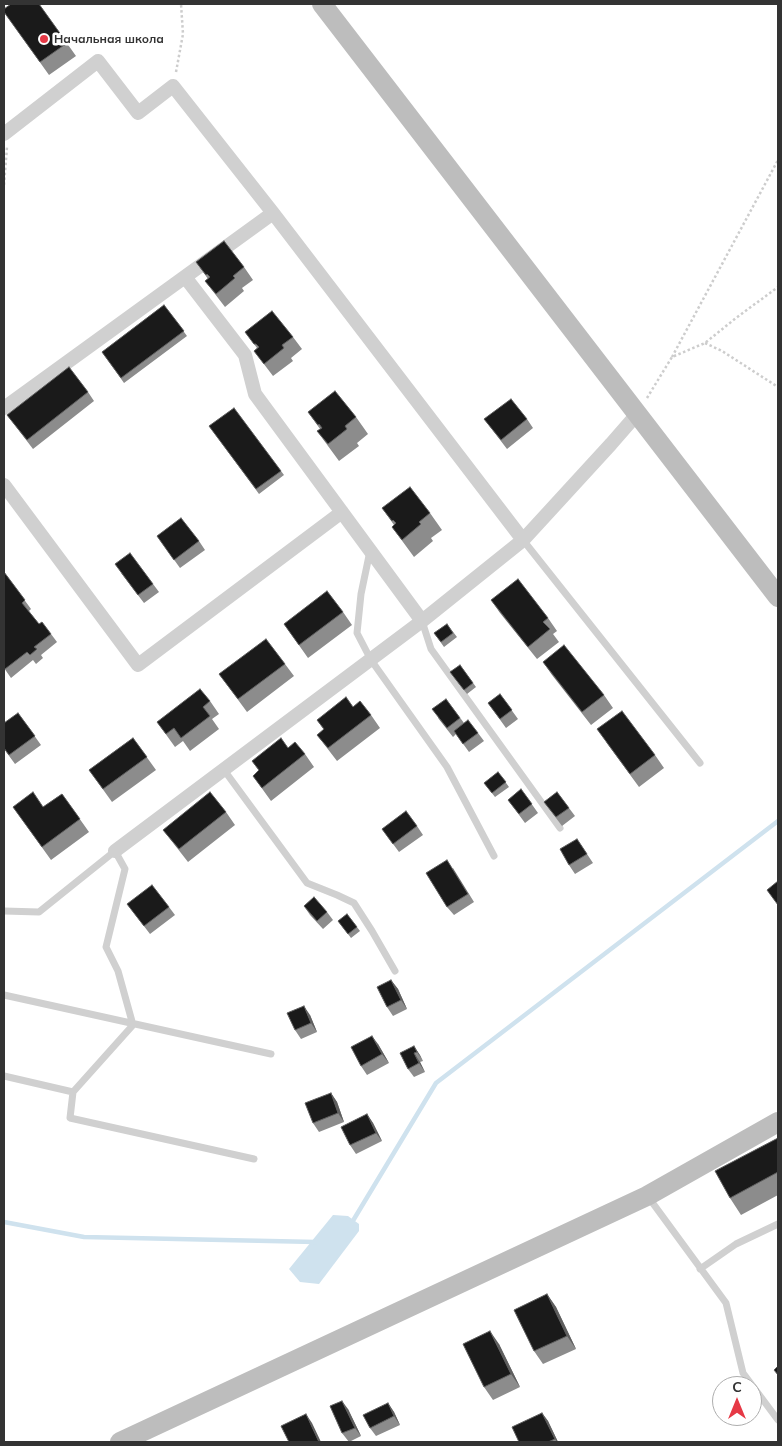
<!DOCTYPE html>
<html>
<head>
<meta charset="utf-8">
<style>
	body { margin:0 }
	#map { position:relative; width:782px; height:1446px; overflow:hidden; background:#fff; font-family:Mulish,sans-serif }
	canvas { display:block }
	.frame { position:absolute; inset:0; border:5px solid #333; pointer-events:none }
	.north { position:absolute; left:712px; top:1376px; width:50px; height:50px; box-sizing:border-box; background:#fff; border:1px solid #adadad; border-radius:50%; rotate:0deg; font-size:14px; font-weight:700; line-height:20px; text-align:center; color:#333 }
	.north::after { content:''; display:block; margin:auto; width:18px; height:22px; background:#e63946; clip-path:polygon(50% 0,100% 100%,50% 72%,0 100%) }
</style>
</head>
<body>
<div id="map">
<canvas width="782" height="1446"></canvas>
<div class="frame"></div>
<div class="north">С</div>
</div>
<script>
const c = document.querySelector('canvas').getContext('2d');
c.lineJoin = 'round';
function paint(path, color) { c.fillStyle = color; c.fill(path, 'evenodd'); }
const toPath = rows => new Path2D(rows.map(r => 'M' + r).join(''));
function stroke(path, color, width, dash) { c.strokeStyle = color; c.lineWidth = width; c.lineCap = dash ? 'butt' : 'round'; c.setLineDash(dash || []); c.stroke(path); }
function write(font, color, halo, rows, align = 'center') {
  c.font = font + ' Mulish,sans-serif'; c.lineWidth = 5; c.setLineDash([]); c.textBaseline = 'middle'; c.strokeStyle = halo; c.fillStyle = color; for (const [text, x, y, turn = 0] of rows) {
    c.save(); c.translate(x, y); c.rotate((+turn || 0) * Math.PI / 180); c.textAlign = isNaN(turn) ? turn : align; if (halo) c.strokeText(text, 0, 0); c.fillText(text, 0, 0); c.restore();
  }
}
paint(toPath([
	[333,1215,348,1216,359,1224,359,1231,319,1284,300,1282,289,1269]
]), '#cfe2ee');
stroke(toPath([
	[4,1222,84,1237,316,1242],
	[351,1224,436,1083,778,821]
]), '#cfe2ee', 4.5);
stroke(toPath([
	[176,72,183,34,181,4],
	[4,185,7,147],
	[705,343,722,351,778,387],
	[672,357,778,160],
	[647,398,672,357,705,343,736,318,778,287]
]), '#cdcdcd', 2.5, [2.5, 2.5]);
stroke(toPath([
	[523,540,700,763],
	[370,551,361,594,357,633,371,660,447,767,494,856],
	[422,621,431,649,560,828],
	[224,770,307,883,337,895,354,903,372,931,395,971],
	[4,911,39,912,115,851,125,869,106,947,118,971,133,1025,73,1092],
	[4,995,271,1054],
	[4,1076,73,1092,70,1118,254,1159],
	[649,1198,726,1303,743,1373,778,1420],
	[700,1269,736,1244,778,1224]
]), '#d0d0d0', 7);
stroke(toPath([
	[4,134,98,61,138,113,173,86,273,213,523,540],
	[185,277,245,355,255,394,422,621],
	[4,408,273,213],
	[4,485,138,665,342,512],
	[115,851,422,621,523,540,611,444,638,413]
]), '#d0d0d0', 14);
stroke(toPath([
	[322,4,778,597],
	[120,1442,647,1196,778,1122]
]), '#bdbdbd', 20);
paint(toPath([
	[39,4,76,56,49,75,4,12],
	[196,262,244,267,253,280,242,288,244,291,225,307,205,281,208,279],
	[164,305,187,336,124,383,102,352],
	[245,332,293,337,302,349,291,358,293,361,273,376,254,351,257,348],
	[88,392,94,401,33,449,7,415],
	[308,412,356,417,368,434,357,443,359,446,339,461,317,431,320,429],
	[484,419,527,419,533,428,507,449],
	[209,426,281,471,284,475,259,494],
	[382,508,430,513,442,530,431,538,433,541,414,557,392,527,394,525],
	[157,536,199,541,205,550,180,568],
	[4,572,31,609,29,611,39,624,51,634,57,642,41,655,43,658,36,664,33,660,11,678,4,668],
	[121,573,153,584,159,592,144,603],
	[491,600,548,618,557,631,553,634,559,642,537,659,500,613],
	[343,612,352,625,308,658,284,624],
	[447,624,457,637,444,647,434,633],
	[543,662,604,695,613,708,591,725,552,675],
	[285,664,294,676,247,712,219,674],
	[460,665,476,687,467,694,450,672],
	[500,694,518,719,506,728,488,703],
	[446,699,464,723,478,733,484,741,469,752,456,734,453,737,438,718],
	[210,701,219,714,212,719,219,729,190,751,183,741,175,747,157,722],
	[353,707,371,715,380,728,337,761,317,735,324,730,317,720],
	[18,713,41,745,15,764,4,749],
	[133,738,156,770,112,802,89,770],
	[606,742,655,755,664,768,639,787],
	[305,754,314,767,271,801,253,776,259,771,252,761],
	[498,772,509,787,495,797,484,783],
	[521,789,538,813,525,823,508,800],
	[557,792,575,816,562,826,544,802],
	[62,794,89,832,51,860,13,807,43,807],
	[226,812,235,825,188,862,163,830],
	[417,826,423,835,399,852,382,829],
	[577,839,593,863,575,874,569,865],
	[453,868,474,902,454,915,447,907],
	[127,904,169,907,175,915,150,934],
	[304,906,327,912,333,920,323,929,310,915],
	[347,914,360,931,351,938,338,921],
	[391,980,398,989,407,1009,393,1016,387,1007],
	[310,1015,317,1032,301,1039,295,1030],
	[378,1044,389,1063,367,1075,361,1066],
	[414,1046,423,1061,420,1062,425,1072,414,1077,408,1069],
	[331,1093,337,1102,344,1122,319,1132,313,1123],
	[367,1114,373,1123,382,1141,356,1154,350,1145],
	[778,1138,778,1195,741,1215,730,1198],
	[547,1294,556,1307,576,1349,543,1364,534,1351],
	[499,1344,520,1387,493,1400,484,1387],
	[388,1403,394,1412,400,1425,376,1436,370,1428],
	[348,1409,361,1436,349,1442,342,1433],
	[542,1413,548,1421,558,1442,519,1442]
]), '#8c8c8c');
paint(toPath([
	[391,980,398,989,407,1009,401,1000],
	[304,1006,310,1015,317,1032,311,1023],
	[372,1036,378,1044,389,1063,382,1054],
	[414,1046,420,1055,423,1061,417,1052],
	[414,1053,420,1062,425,1072,419,1063],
	[331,1093,337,1102,344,1122,338,1113],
	[367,1114,373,1123,382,1141,376,1133],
	[547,1294,556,1307,576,1349,567,1336],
	[490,1331,499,1344,520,1387,511,1374],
	[342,1401,348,1409,361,1436,355,1428],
	[388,1403,394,1412,400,1425,394,1416],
	[542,1413,548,1421,558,1442,557,1442,555,1439],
	[306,1414,312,1423,321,1442,319,1442]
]), '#5f5f5f');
const building = toPath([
	[11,4,39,4,67,43,40,62,4,12,4,9,11,4],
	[224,241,244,267,233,276,235,278,216,294,205,281,210,277,207,274,206,275,196,262,224,241],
	[164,305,184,331,121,378,102,352,164,305],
	[272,311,293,337,282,345,284,348,264,364,254,351,259,347,256,344,254,344,245,332,272,311],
	[69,367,88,392,27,440,7,415,69,367],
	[335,391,356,417,345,426,347,429,328,444,317,431,322,428,319,424,318,425,308,412,335,391],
	[511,399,527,419,501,440,484,419,511,399],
	[234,408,281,471,256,489,209,426,234,408],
	[410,487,430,513,419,522,421,524,402,540,392,527,396,523,393,520,392,521,382,508,410,487],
	[181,518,199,541,174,560,157,536,181,518],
	[130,553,153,584,138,595,115,564,130,553],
	[4,572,25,600,22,603,39,624,42,622,51,634,34,647,37,649,30,655,27,652,5,669,4,667,4,572],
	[518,579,548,618,543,622,550,629,528,647,491,600,518,579],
	[327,591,343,612,299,645,284,624,327,591],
	[447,624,453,633,441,642,434,633,447,624],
	[266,639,285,664,238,699,219,674,266,639],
	[564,645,604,695,582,712,543,662,564,645],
	[460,665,473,683,464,690,450,672,460,665],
	[200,689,210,701,203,707,210,716,181,738,174,728,166,734,157,722,200,689],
	[500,694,512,710,500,719,488,703,500,694],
	[346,697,353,707,360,701,371,715,328,748,317,735,324,729,317,720,346,697],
	[446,699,460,718,447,728,432,709,446,699],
	[622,711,655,755,630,774,597,729,622,711],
	[18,713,35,736,9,755,4,748,4,723,18,713],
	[468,720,478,733,463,744,454,731,468,720],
	[133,738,147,757,103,789,89,770,133,738],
	[281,738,288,748,295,742,305,754,262,788,253,776,259,770,252,761,281,738],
	[498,772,506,782,492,793,484,783,498,772],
	[521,789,532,804,519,814,508,800,521,789],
	[33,792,43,807,62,794,80,819,42,847,13,807,33,792],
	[210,792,226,812,179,849,163,830,210,792],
	[557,792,569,808,556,817,544,802,557,792],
	[406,811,417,826,393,844,382,829,406,811],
	[577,839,587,854,569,865,560,849,577,839],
	[447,860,468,894,447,907,426,873,447,860],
	[778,881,778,905,767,890,778,881],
	[152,885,169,907,144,926,127,904,152,885],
	[314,897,327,912,317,921,304,906,314,897],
	[347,914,357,927,348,934,338,921,347,914],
	[391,980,401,1000,387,1007,377,987,391,980],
	[304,1006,311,1023,295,1030,287,1013,304,1006],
	[372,1036,382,1054,361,1066,351,1047,372,1036],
	[414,1046,417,1052,414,1053,419,1063,408,1069,400,1053,414,1046],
	[331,1093,338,1113,313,1123,305,1103,331,1093],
	[367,1114,376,1133,350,1145,341,1127,367,1114],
	[778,1138,778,1172,730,1198,715,1171,778,1138],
	[547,1294,567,1336,534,1351,514,1310,547,1294],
	[490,1331,511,1374,484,1387,463,1344,490,1331],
	[778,1366,778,1375,774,1370,778,1366],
	[342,1401,355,1428,342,1433,330,1406,342,1401],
	[388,1403,394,1416,370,1428,363,1415,388,1403],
	[542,1413,555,1439,548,1442,519,1442,512,1427,542,1413],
	[306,1414,319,1442,289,1442,281,1426,306,1414]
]);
paint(building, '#1a1a1a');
stroke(building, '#5f5f5f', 1);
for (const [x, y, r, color] of [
	[44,39,5,"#e63946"]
]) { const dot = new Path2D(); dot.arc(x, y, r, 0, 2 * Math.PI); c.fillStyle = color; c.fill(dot); stroke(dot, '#fff', 2); }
write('bold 12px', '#333', '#fff', [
	["Начальная школа",54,39]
], 'left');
</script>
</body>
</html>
